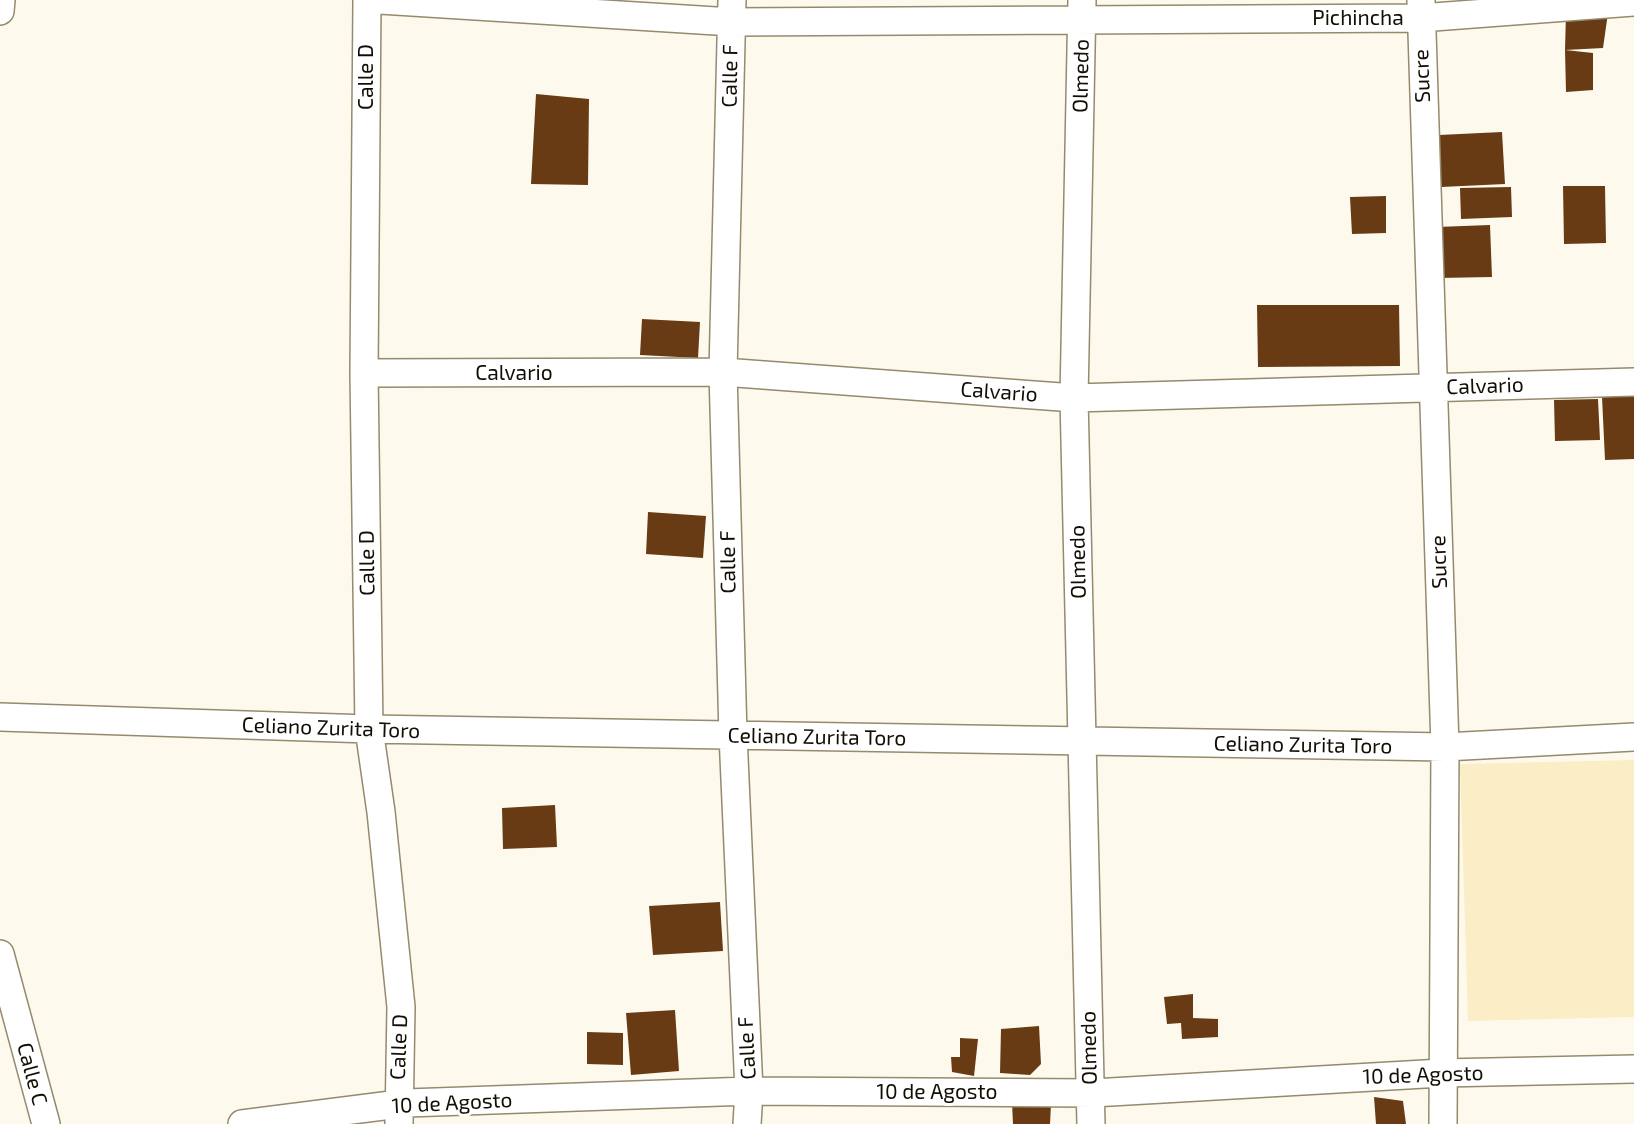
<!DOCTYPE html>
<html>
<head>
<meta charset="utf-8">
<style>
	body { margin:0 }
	canvas { display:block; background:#fdf9ec }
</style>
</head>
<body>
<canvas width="1634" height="1124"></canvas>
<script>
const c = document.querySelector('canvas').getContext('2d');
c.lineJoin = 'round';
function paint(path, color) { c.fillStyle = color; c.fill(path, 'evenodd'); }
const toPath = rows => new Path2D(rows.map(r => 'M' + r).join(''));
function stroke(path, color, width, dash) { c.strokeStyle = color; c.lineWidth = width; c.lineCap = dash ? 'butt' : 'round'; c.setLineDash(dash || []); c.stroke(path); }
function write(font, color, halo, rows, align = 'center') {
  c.font = font + ' "Exo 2",sans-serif'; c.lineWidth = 6; c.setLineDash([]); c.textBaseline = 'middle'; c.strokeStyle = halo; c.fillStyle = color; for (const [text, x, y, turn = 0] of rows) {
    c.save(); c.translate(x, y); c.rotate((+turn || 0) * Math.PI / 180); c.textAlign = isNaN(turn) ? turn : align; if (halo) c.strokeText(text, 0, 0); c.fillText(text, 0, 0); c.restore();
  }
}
paint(toPath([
	[1634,760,1634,1017,1468,1021,1460,764]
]), '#fbeec6');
paint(toPath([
	[1566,13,1608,13,1603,48,1565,50],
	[1565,50,1593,53,1593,90,1566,92],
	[536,94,589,99,588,185,531,184],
	[1502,132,1505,184,1441,187,1439,135],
	[1563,186,1605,186,1606,243,1564,244],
	[1511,187,1512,217,1461,219,1460,188],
	[1386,196,1386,233,1352,234,1350,197],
	[1490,225,1492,277,1438,278,1437,227],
	[1257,305,1399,305,1400,366,1258,367],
	[642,319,700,322,698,358,640,355],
	[1634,396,1634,459,1605,460,1602,397],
	[1598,399,1600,440,1555,441,1554,400],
	[648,512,706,516,703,558,646,554],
	[555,805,557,847,503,849,502,808],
	[720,902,723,951,653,955,649,906],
	[1193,994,1193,1018,1218,1019,1218,1037,1182,1039,1181,1023,1167,1024,1164,997],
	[675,1010,679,1071,631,1075,626,1013],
	[1039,1026,1041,1064,1030,1075,1000,1073,1001,1029],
	[587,1032,623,1033,623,1065,587,1064],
	[960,1038,978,1039,974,1076,952,1072,951,1057,960,1057],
	[1374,1097,1403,1101,1406,1124,1376,1124],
	[1012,1103,1051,1104,1050,1124,1013,1124]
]), '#683b14');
const minor = toPath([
	[367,0,364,373,369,729,381,812,401,1007,399,1124],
	[380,0,732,22,1420,18,1634,2],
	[732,0,723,372,733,735,749,1091,747,1124],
	[1082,0,1074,398,1091,1124],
	[1421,1,1445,747,1443,1124],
	[0,11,1,0],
	[364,373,723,372,1074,398,1634,382],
	[0,717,369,729,1445,747,1634,737],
	[0,954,46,1124],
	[242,1124,407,1103,749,1091,1093,1093,1442,1073,1634,1069]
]);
stroke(minor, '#948a6d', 30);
stroke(minor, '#fff', 27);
write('21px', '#120e04', '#fff', [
	["Pichincha",1358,18],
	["Calle F",730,76,-89],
	["Olmedo",1081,76,-89],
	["Sucre",1422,76,-92],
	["Calle D",366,77,-90],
	["Calvario",514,373],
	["Calvario",1485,386,-2],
	["Calvario",999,392,4],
	["Calle F",728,562,-91],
	["Olmedo",1078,562,-91],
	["Sucre",1439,562,-92],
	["Calle D",367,563,-91],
	["Celiano Zurita Toro",331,728,2],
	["Celiano Zurita Toro",817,737,1],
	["Celiano Zurita Toro",1303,745,1],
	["Calle D",399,1047,-88],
	["Calle F",747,1048,-93],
	["Olmedo",1089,1048,-91],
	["Calle C",32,1074,75],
	["10 de Agosto",1423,1075,-2],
	["10 de Agosto",937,1092],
	["10 de Agosto",452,1103,-3]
]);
</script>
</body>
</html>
